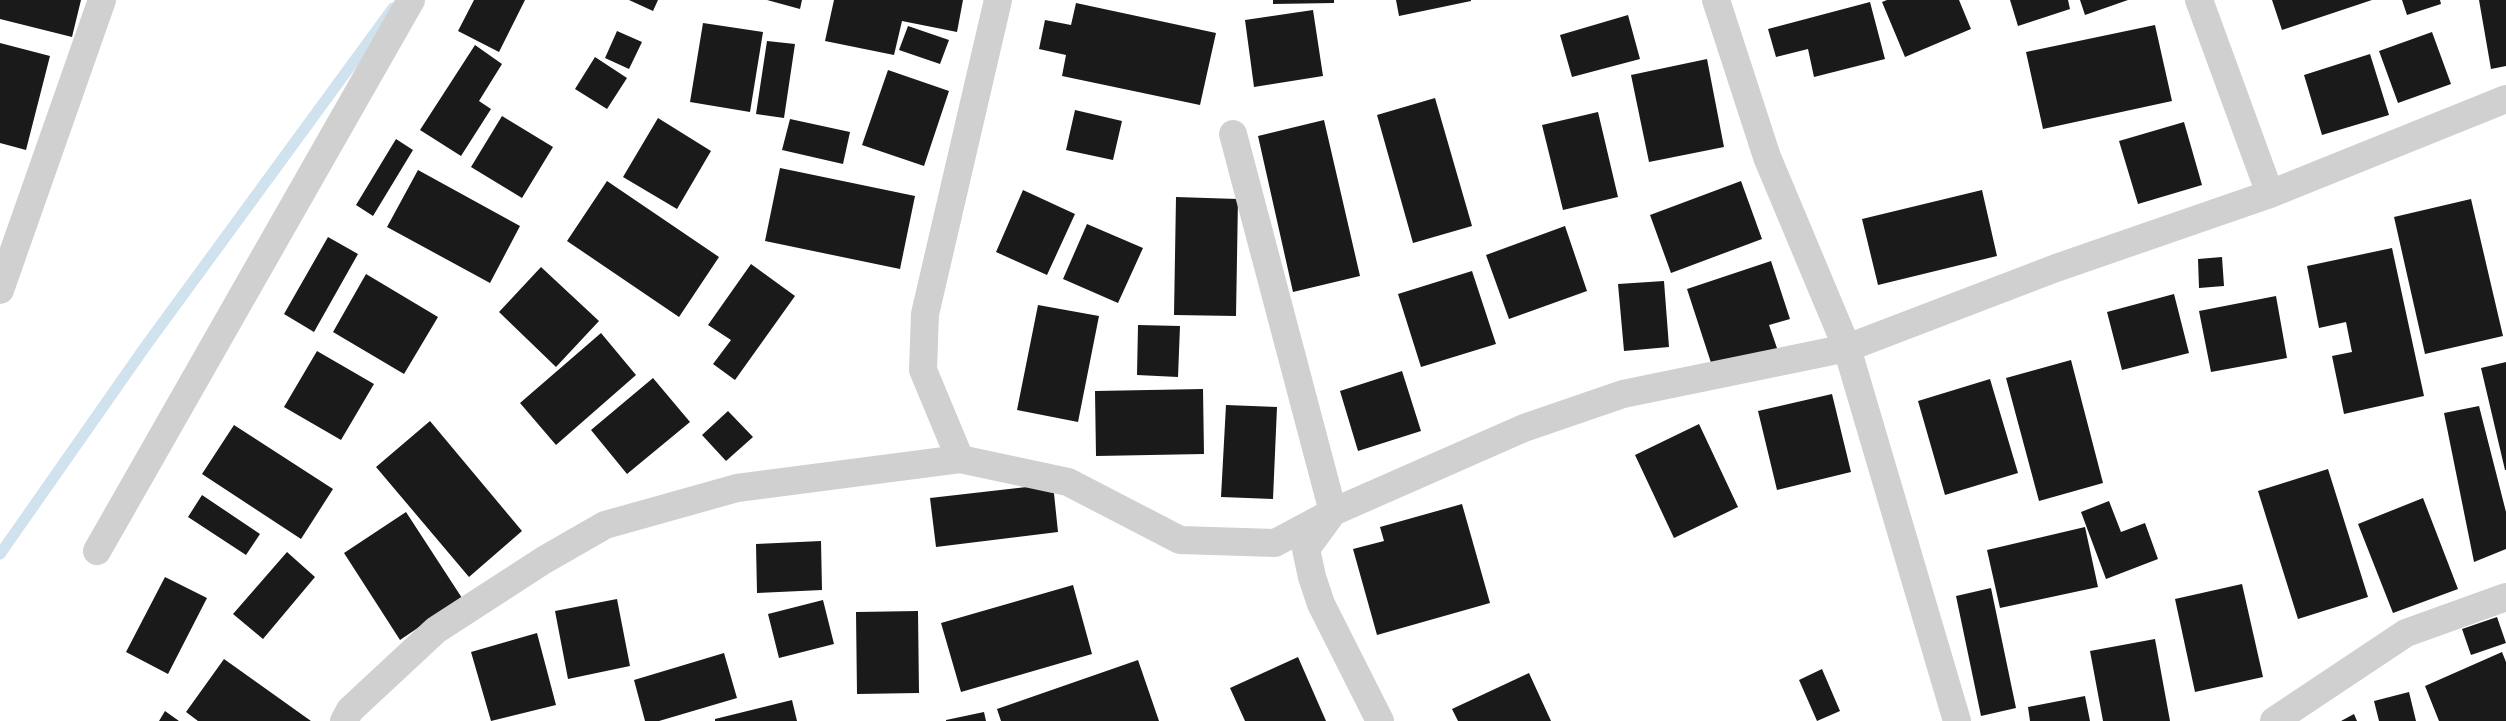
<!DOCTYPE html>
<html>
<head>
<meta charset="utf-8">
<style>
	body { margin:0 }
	canvas { display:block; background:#fff }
</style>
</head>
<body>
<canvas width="2506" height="721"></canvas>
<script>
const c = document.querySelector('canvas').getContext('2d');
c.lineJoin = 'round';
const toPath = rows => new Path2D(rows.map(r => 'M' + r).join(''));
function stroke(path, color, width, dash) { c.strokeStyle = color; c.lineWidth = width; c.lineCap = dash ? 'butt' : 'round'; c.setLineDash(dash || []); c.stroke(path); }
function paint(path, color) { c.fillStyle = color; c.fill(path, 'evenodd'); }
stroke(toPath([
	[0,554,145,347,393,8]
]), '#cfe2ee', 11);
paint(toPath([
	[0,0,81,0,72,37,0,19],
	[474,0,525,0,499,52,458,31],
	[629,0,658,0,653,11],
	[767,0,802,0,800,9],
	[834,0,963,0,957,32,902,21,894,55,825,41],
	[1273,0,1334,0,1334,3,1273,4],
	[1396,0,1471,0,1471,1,1399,16],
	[1887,0,1959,0,1971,29,1905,57,1882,2],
	[2010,0,2068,0,2070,9,2018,26],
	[2080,0,2128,0,2085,15],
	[2272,0,2372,0,2282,30],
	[2402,0,2440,0,2441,4,2407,15],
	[2479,0,2506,0,2506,66,2491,69],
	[1870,2,1885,59,1814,77,1808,49,1776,57,1768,29],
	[1076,3,1216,33,1200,105,1062,76,1066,55,1039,49,1045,20,1071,25],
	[1313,10,1323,76,1254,87,1245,20],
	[1628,15,1640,59,1572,77,1560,35],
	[703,23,763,32,750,112,690,102],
	[2155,25,2172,101,2043,129,2026,52],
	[908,26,949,40,940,64,899,50],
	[617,31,642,42,629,69,605,58],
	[2432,32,2451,84,2398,103,2379,51],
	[767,41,795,44,784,118,756,114],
	[0,43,50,56,26,150,0,143],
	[475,45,502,64,479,101,491,109,461,156,420,130],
	[2370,54,2389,115,2322,135,2304,75],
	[595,57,627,78,607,109,575,89],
	[1707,59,1724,147,1649,162,1631,75],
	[888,70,949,91,924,166,862,145],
	[1435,98,1472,226,1413,243,1377,115],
	[1075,110,1122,121,1113,160,1066,150],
	[1598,112,1618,197,1563,210,1542,125],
	[502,116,553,147,522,198,471,167],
	[658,118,711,151,677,209,623,177],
	[790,119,850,132,843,164,782,150],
	[1324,120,1360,276,1293,292,1258,136],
	[2184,122,2202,185,2138,204,2119,141],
	[396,139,413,150,373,216,356,205],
	[780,168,915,196,900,269,765,241],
	[418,170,520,226,490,283,387,227],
	[607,181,719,257,679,317,567,241],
	[1741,181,1762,239,1671,273,1650,215],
	[1023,190,1075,214,1047,275,996,252],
	[1982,190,1997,256,1878,285,1862,219],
	[1176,197,1238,199,1236,316,1174,315],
	[2471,199,2503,336,2425,354,2394,217],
	[1087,224,1143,248,1118,303,1063,279],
	[1565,226,1587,291,1509,319,1486,255],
	[328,237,358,254,314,332,284,314],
	[2392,248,2424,396,2344,414,2332,356,2352,352,2346,322,2319,328,2307,266],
	[2222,257,2224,286,2199,288,2198,259],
	[1771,261,1790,319,1769,325,1778,351,1714,372,1687,289],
	[751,264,795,296,735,380,713,364,731,340,708,325],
	[541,267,599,321,556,367,499,312],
	[1472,271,1496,344,1421,367,1398,294],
	[366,274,438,317,404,374,333,332],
	[1664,281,1669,347,1624,351,1618,284],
	[2174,294,2189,353,2122,370,2107,312],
	[2276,296,2287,358,2211,372,2199,311],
	[1038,305,1099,316,1078,422,1017,410],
	[1138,325,1180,326,1178,377,1137,375],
	[601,333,636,375,556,445,520,403],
	[317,351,374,384,341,440,284,407],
	[2071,360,2103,483,2039,501,2006,378],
	[2506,362,2506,470,2505,470,2481,368],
	[1402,371,1421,431,1358,451,1340,391],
	[653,378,690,422,627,474,591,430],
	[1990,379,2018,473,1945,495,1918,401],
	[1203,389,1204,454,1096,456,1095,391],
	[1832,394,1851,472,1777,490,1758,411],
	[1226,405,1277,407,1273,499,1221,497],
	[2479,406,2506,512,2506,549,2474,562,2444,413],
	[728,411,753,437,726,461,702,435],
	[430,421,522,531,469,577,376,467],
	[1699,424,1738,507,1674,538,1635,455],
	[234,425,333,489,301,539,202,474],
	[2328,469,2368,597,2298,619,2258,491],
	[1053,484,1058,532,936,547,930,498],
	[202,495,260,534,246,555,188,517],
	[2423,498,2458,589,2393,613,2358,524],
	[2109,501,2121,532,2145,523,2158,559,2106,579,2081,512],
	[1462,504,1490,603,1377,635,1353,549,1384,541,1380,527],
	[406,512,462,598,400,640,344,553],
	[2085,527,2098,587,2000,608,1987,550],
	[821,541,822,590,757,593,756,544],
	[287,552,315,577,263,639,233,614],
	[165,577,207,598,168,674,126,652],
	[2242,584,2263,677,2195,692,2175,599],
	[1073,585,1092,654,961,692,941,623],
	[1991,588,2016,708,1981,716,1956,596],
	[617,599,630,666,568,679,555,611],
	[823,600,834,644,779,658,768,614],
	[918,611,919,693,857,694,856,612],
	[2497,617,2506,643,2471,655,2462,629],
	[537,633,556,705,491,721,471,652],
	[2155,639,2170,721,2103,721,2090,651],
	[2502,652,2506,662,2506,721,2439,721,2425,686],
	[724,653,737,698,659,721,645,721,634,680],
	[1298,657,1326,721,1245,721,1230,688],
	[224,659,311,721,198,721,186,712],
	[1138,660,1159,721,1001,721,997,709],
	[1822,669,1840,711,1817,721,1799,680],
	[1529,673,1551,721,1458,721,1452,709],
	[2409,692,2416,721,2379,721,2374,701],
	[2085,696,2090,721,2030,721,2028,707],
	[792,700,797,721,715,721,715,719],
	[165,711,179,721,159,721],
	[984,712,986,721,946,721,946,720],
	[2354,714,2357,721,2341,721]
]), '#1a1a1a');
stroke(toPath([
	[1716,0,1767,157,1847,348,1957,721],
	[2199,0,2270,194],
	[1233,134,1333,512,1306,549,1312,577,1321,604,1380,721],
	[0,290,102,0],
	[960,459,923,370,925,314,998,0],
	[97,551,411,0],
	[344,721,350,710,436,630,544,560,605,525,737,488,960,459,1068,482,1180,540,1275,543,1333,512,1524,428,1623,394,1847,348,2056,268,2270,194,2506,99],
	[2274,721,2406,633,2506,597]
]), '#d0d0d0', 28);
</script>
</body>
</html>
